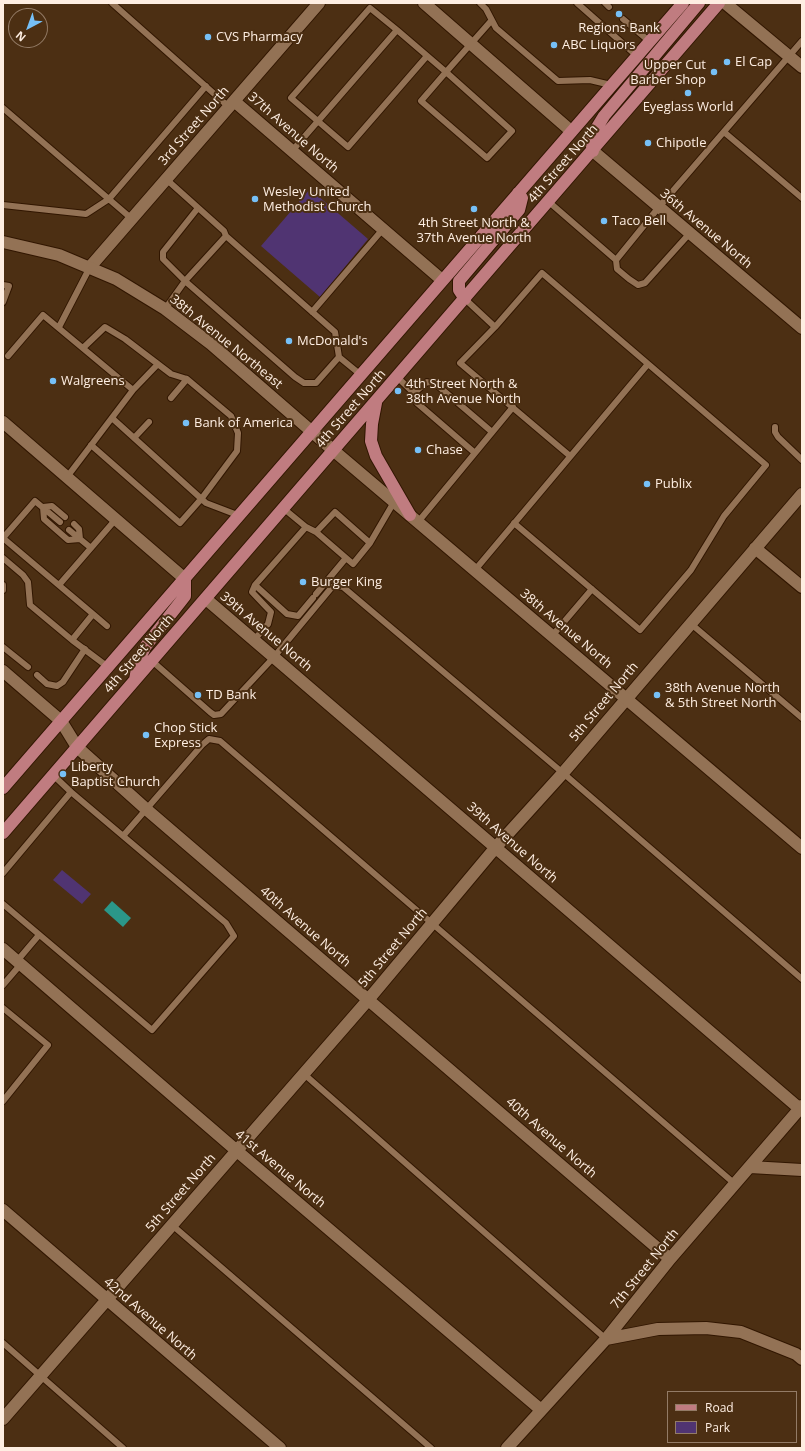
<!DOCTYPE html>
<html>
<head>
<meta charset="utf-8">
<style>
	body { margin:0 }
	#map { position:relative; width:805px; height:1451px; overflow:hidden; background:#4c2f13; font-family:"Open Sans",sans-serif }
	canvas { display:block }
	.frame { position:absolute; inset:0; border:4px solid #feeee2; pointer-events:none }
	.legend { position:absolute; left:667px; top:1391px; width:130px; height:52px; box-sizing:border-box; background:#4c2f13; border:1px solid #937b66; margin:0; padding:5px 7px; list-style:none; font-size:12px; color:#feeee2 }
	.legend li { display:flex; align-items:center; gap:8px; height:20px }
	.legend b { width:20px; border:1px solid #937b66 }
	.north { position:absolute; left:8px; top:8px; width:40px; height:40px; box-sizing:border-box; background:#4c2f13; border:1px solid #937b66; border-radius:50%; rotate:221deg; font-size:11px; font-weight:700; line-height:16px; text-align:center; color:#feeee2 }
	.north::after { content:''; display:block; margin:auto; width:14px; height:18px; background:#76c0f7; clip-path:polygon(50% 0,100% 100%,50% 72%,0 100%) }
</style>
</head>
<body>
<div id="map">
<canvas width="805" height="1451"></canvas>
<div class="frame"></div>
<ul class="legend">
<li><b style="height:5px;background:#c07c80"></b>Road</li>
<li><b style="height:11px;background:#503472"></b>Park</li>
</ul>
<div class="north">N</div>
</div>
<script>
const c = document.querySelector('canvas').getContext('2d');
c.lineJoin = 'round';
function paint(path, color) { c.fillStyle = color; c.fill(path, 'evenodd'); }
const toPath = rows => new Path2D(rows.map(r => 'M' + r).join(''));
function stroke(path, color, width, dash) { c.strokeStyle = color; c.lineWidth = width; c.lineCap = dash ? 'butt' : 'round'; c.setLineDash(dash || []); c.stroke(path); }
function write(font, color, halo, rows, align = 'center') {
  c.font = font + ' "Open Sans",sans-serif'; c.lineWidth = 4; c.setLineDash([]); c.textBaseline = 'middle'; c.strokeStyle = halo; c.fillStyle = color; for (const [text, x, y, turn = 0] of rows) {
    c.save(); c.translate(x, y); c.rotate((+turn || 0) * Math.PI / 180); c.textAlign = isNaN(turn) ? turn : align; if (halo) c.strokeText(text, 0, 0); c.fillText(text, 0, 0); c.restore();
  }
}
paint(toPath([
	[310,189,368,239,320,297,261,246],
	[62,870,91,894,82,904,53,880]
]), '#503472');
paint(toPath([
	[112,901,131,918,123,927,104,910]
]), '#2b9789');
const lane = toPath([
	[112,3,229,107],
	[480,3,486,9,496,28,558,81,590,80,611,85],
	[577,3,637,56],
	[605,3,609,7],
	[623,19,649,41],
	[397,30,370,8,291,98,348,147,427,56],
	[446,72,512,131,487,158,421,101,446,72],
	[3,108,132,219],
	[724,132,802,198],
	[292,151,397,30,446,72,491,21],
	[166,179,224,231,226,236],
	[549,202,616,260],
	[3,205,86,214,109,199,206,86],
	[198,208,163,252,163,259,185,281,295,377,304,383,316,383,339,357],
	[690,233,645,283,638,285,629,279,617,269,616,260,659,207,802,41],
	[3,285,9,286,3,302],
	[465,299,495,327],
	[165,309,185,281,226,236,335,332,339,357,361,375],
	[312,312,383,229],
	[59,327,90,267],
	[83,348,105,327,125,339,171,374,187,379,231,416,238,433,237,451,202,498,180,523,91,445],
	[8,356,43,315,133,390,67,477],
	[397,377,414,393,417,403,475,453],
	[133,390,158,364],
	[414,393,427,382,437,385,492,432],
	[171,398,187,379],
	[112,418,206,503,240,516],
	[775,427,775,432,778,437,802,460],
	[134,438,149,422],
	[43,507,44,519,68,540,80,539],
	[43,507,52,506,65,517],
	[60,522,35,501,3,538,93,614,72,640,108,667],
	[418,522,513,407],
	[514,523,640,630,691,570,724,516,766,465,542,273,495,327,460,363,570,456],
	[74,524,79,529,80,539],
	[306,527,316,532,353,564,370,543,335,512,316,532],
	[69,530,91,548],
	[370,543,394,502],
	[3,558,23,575,28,582,30,605,72,640],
	[475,570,648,364],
	[3,585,3,590],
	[59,585,116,519],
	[255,585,287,614,298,616,313,598],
	[316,594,346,558],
	[93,614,107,626],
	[690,623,802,718],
	[552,636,592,589],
	[254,640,268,624,271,612,252,592,255,585,306,527,283,508],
	[3,647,28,667],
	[152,661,210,712,214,715,221,714,274,657,332,587,338,586,343,587,563,773,802,979],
	[37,675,47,684,57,686,63,682,85,649],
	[53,775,71,792],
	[123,836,202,745,209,739,220,741,735,1184],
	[3,873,71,792,226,923,234,936,152,1030,3,904],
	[17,961,39,935],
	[3,985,21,964],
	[3,1008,48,1045,3,1101],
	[304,1074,606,1339],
	[172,1225,431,1448],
	[3,1343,123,1448]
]);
const street = toPath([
	[424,3,571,131],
	[725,3,802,67],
	[234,101,442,280],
	[593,151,802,328],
	[90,267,319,3],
	[3,422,185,579],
	[755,548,802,587],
	[206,599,800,1109],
	[3,671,61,721,77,747,146,809,670,1259],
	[3,949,237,1151,540,1409],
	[750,1167,802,1170],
	[3,1210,280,1448],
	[606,1339,658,1329,706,1328,741,1332,796,1354,802,1359],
	[3,1419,368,1000,496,847,563,773,802,494],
	[507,1448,606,1339,670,1259,802,1106]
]);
const secondary = toPath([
	[3,242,59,255,116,279,165,309,211,344,333,450,802,848]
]);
const primary = toPath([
	[593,151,591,142,593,134,604,116,699,3],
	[465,299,459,290,459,281,519,210,522,198,518,193],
	[376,403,372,424,371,441,376,456,410,515],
	[135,680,138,663,145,647,185,596,185,579],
	[3,788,683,3],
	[3,833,719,3]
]);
stroke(lane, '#311600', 8);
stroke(street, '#311600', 14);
stroke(secondary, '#311600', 14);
stroke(primary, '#311600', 14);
stroke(lane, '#937255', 6);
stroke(street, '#937255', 12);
stroke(secondary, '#937255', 12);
stroke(primary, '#c07c80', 12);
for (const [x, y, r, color] of [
	[619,14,4,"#76c0f7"],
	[208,37,4,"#76c0f7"],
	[554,45,4,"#76c0f7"],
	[727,62,4,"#76c0f7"],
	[714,72,4,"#76c0f7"],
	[688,93,4,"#76c0f7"],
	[648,143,4,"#76c0f7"],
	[255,199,4,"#76c0f7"],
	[474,209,4,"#76c0f7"],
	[604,221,4,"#76c0f7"],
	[289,341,4,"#76c0f7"],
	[53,381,4,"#76c0f7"],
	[398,391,4,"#76c0f7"],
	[186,423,4,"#76c0f7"],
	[418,450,4,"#76c0f7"],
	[647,484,4,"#76c0f7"],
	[303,582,4,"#76c0f7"],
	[198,695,4,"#76c0f7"],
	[657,695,4,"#76c0f7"],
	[146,735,4,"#76c0f7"],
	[63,774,4,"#76c0f7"]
]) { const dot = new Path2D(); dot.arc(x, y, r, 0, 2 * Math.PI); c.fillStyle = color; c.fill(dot); stroke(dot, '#4c2f13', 1.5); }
write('13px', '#feeee2', '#4c2f13', [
	["Regions Bank",619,28,"center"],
	["CVS Pharmacy",216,37],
	["ABC Liquors",562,45],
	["El Cap",735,62],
	["Upper Cut",706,65,"right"],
	["Barber Shop",706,80,"right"],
	["Eyeglass World",688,107,"center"],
	["Chipotle",656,143],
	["Wesley United",263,192],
	["Methodist Church",263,207],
	["Taco Bell",612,221],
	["4th Street North &",474,223,"center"],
	["37th Avenue North",474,238,"center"],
	["McDonald's",297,341],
	["Walgreens",61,381],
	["4th Street North &",406,384],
	["38th Avenue North",406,399],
	["Bank of America",194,423],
	["Chase",426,450],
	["Publix",655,484],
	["Burger King",311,582],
	["38th Avenue North",665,688],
	["& 5th Street North",665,703],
	["TD Bank",206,695],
	["Chop Stick",154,728],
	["Express",154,743],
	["Liberty",71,767],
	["Baptist Church",71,782]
], 'left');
write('13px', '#feeee2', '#4c2f13', [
	["3rd Street North",194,126,-49],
	["37th Avenue North",293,133,41],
	["4th Street North",563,164,-49],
	["36th Avenue North",706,229,40],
	["38th Avenue Northeast",226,342,39],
	["4th Street North",351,409,-49],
	["38th Avenue North",566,629,40],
	["39th Avenue North",266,632,40],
	["4th Street North",139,654,-49],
	["5th Street North",604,702,-50],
	["39th Avenue North",512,843,41],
	["40th Avenue North",305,927,41],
	["5th Street North",393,948,-50],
	["40th Avenue North",551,1138,41],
	["41st Avenue North",280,1169,40],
	["5th Street North",181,1193,-49],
	["7th Street North",645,1269,-51],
	["42nd Avenue North",150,1319,41]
]);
</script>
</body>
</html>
